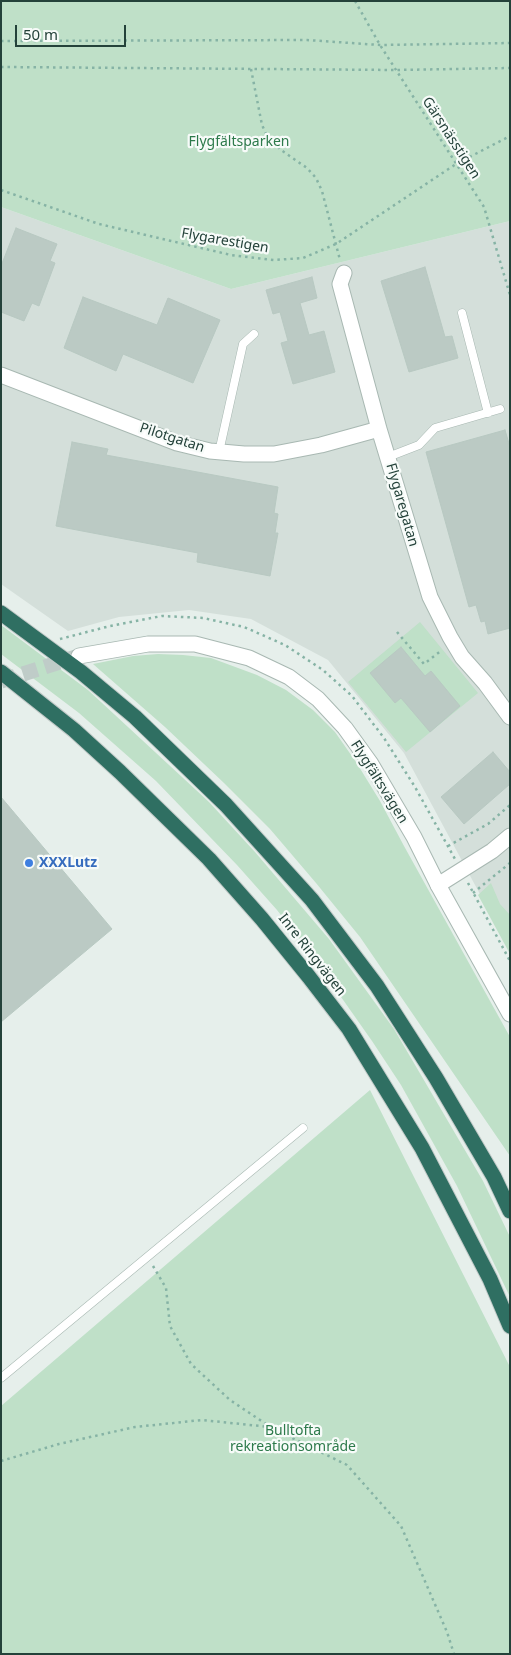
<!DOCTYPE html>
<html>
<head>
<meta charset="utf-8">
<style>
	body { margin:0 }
	#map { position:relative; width:511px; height:1655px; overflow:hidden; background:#e6efeb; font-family:"Noto Sans",sans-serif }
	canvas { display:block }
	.frame { position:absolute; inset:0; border:2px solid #24423a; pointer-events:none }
	.scale { position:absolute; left:15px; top:25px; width:111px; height:22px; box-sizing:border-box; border:2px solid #24423a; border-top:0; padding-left:6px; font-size:15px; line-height:18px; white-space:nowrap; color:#24423a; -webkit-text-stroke:4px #f7fbf9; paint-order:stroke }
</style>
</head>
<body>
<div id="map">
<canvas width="511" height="1655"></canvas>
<div class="frame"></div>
<div class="scale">50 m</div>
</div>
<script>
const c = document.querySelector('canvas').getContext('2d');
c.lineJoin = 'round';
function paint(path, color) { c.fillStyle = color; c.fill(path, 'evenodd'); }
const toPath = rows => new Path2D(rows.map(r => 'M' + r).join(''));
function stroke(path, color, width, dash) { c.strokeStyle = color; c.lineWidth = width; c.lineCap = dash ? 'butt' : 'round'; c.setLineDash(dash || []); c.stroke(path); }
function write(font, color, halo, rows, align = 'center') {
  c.font = font + ' "Noto Sans",sans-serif'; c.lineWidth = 4.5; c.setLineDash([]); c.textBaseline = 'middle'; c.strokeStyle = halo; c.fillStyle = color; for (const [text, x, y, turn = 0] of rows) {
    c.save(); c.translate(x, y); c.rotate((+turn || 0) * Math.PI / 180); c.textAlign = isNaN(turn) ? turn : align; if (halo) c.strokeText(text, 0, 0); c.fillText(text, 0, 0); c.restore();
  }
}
paint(toPath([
	[1,207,231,289,510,221,510,950,404,753,328,660,251,619,189,610,119,617,68,631,1,584]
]), '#d4dfda');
paint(toPath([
	[1,1,510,1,510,221,231,289,1,207],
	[420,622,478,693,406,752,348,682],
	[1,625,88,690,209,802,255,852,329,939,394,1029,483,1181,510,1237,510,1297,457,1186,401,1085,372,1041,308,950,277,910,237,865,156,781,79,713,1,654],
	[158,654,183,655,211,658,257,675,286,690,313,710,335,732,356,762,380,801,404,846,510,1037,510,1156,360,937,316,883,270,829,224,783,165,727,93,664,133,656],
	[491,883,500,904,510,915,510,954,478,895],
	[370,1090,510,1367,510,1654,1,1654,1,1406]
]), '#bfe0c8');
const building = toPath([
	[16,228,57,244,50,261,55,263,39,306,32,303,24,321,1,312,1,266,16,228],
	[425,267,445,337,452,336,458,358,409,372,381,281,425,267],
	[312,277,317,298,300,303,309,335,324,331,335,372,293,384,281,343,288,341,280,312,273,314,266,290,312,277],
	[83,297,157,325,168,298,220,320,193,383,123,354,116,371,64,348,83,297],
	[505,430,510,447,510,628,488,634,485,621,481,622,476,605,469,607,426,452,505,430],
	[72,442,108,449,106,455,278,487,274,513,278,514,275,533,278,533,270,576,197,562,198,553,56,526,72,442],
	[401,647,425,676,431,671,460,706,430,732,401,698,395,703,370,673,401,647],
	[493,752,510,772,510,784,464,824,441,797,493,752],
	[1,797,112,929,1,1022,1,797]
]);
paint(building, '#bbcac4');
stroke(building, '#b8c9c2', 1);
stroke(toPath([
	[1,681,76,657]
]), '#bfccc8', 15, [15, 8]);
const service = toPath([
	[462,313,488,413],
	[219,452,243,344,254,334],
	[388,457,419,445,435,428,500,409],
	[1,1378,303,1128]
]);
const minor = toPath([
	[344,273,340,284,379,429,430,597,450,637,462,657,485,683,510,717],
	[1,375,177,443,210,451,244,454,274,454,321,445,379,429],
	[438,885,492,851,510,836]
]);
const tertiary = toPath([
	[79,656,148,644,195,644,249,658,289,677,318,699,345,728,371,764,414,837,438,885,510,1014]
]);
const motorway = toPath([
	[1,613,81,672,135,717,226,805,312,900,377,986,436,1078,494,1177,510,1211],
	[1,672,74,730,120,772,209,859,262,919,309,977,349,1029,422,1148,490,1279,510,1326]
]);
stroke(service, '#a8b8b2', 9);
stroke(minor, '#a8b8b2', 17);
stroke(tertiary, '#a8b8b2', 17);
stroke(motorway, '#c2cac8', 17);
stroke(toPath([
	[355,1,380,45,484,207,510,295],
	[1,41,307,40,380,45,510,43],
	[1,67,396,70,510,68],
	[251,69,262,125,268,138,281,150,307,168,316,178,322,191,340,260],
	[1,190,99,224,231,255,274,260,303,258,336,244,456,164,510,136],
	[397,632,424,664,442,650],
	[60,639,110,626,162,616,203,618,244,627,285,645,323,670,352,696,384,738,415,787,455,859],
	[448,846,488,824,510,805],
	[468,883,510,961],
	[473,893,510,863],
	[153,1266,166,1288,170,1326,191,1364,230,1400,269,1426],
	[1,1461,59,1444,135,1427,202,1420,270,1427,347,1465,401,1526,447,1632,454,1654]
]), '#86b3a5', 2.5, [2.5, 4]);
stroke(service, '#fff', 8);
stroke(minor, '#fff', 15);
stroke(tertiary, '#fff', 15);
stroke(motorway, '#2f6f62', 15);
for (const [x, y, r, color] of [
	[29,863,5,"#3f7fe0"]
]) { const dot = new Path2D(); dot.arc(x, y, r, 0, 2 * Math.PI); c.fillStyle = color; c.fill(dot); stroke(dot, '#f7fbf9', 2); }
write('14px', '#24423a', '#f7fbf9', [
	["Gärsnässtigen",451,138,57],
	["Flygarestigen",225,241,10],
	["Pilotgatan",172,438,18],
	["Flygaregatan",402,505,74],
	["Flygfältsvägen",379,782,58],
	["Inre Ringvägen",312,955,52]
]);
write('14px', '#2d7a4b', '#f7fbf9', [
	["Flygfältsparken",239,142],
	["Bulltofta",293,1431],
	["rekreationsområde",293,1447]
]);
write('bold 14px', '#366cbe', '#f7fbf9', [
	["XXXLutz",39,863]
], 'left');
</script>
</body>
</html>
